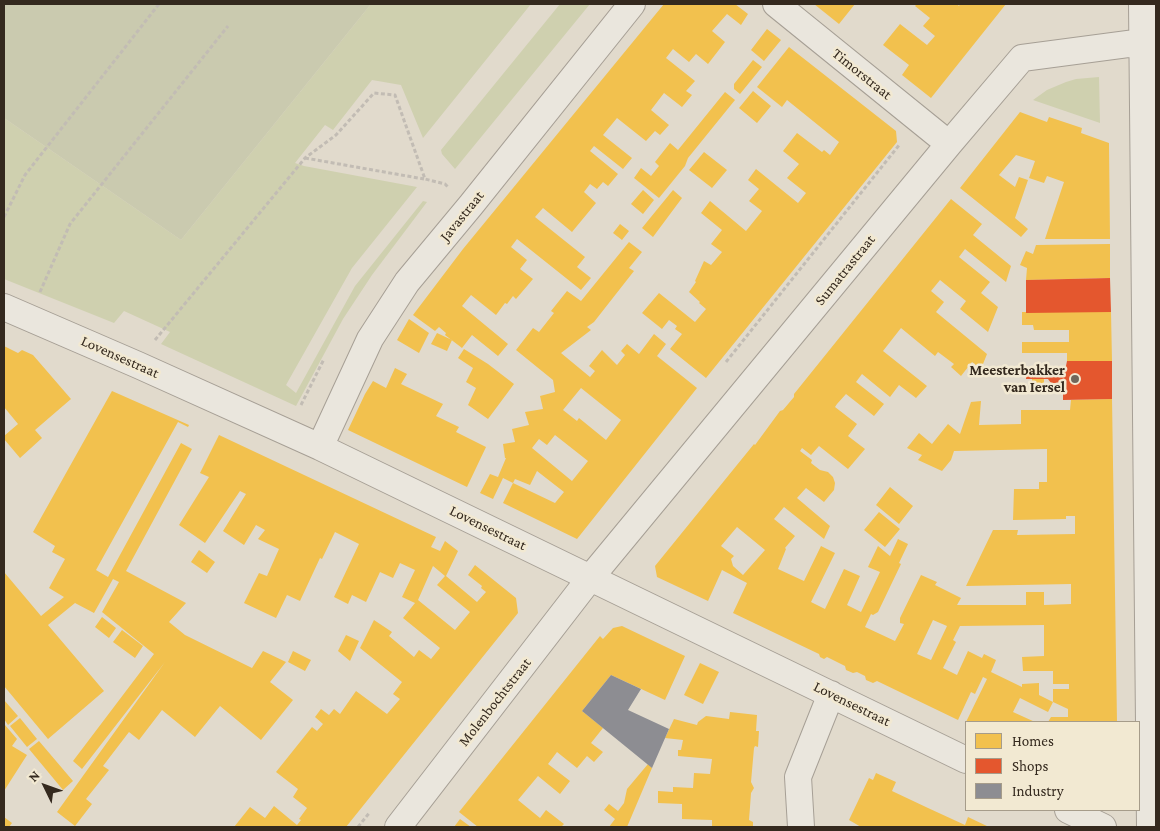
<!DOCTYPE html>
<html>
<head>
<meta charset="utf-8">
<style>
	body { margin:0 }
	#map { position:relative; width:1160px; height:831px; overflow:hidden; background:#e1dacc; font-family:"Crimson Pro",serif }
	canvas { display:block }
	.frame { position:absolute; inset:0; border:5px solid #34291e; pointer-events:none }
	.legend { position:absolute; left:965px; top:721px; width:175px; height:90px; box-sizing:border-box; background:#f2e9d2; border:1px solid #a69c8a; margin:0; padding:6px 9px; list-style:none; font-size:15px; color:#34291e }
	.legend li { display:flex; align-items:center; gap:10px; height:25px }
	.legend b { width:25px; border:1px solid #a69c8a }
	.north { position:absolute; left:20px; top:761px; width:50px; height:50px; -webkit-text-stroke:4px #f2e9d2; paint-order:stroke; rotate:312deg; font-size:14px; font-weight:700; line-height:20px; text-align:center; color:#34291e }
	.north::after { content:''; display:block; margin:auto; width:18px; height:22px; background:#34291e; clip-path:polygon(50% 0,100% 100%,50% 72%,0 100%) }
</style>
</head>
<body>
<div id="map">
<canvas width="1160" height="831"></canvas>
<div class="frame"></div>
<ul class="legend">
<li><b style="height:14px;background:#f2c14e"></b>Homes</li>
<li><b style="height:14px;background:#e4572e"></b>Shops</li>
<li><b style="height:14px;background:#8d8d92"></b>Industry</li>
</ul>
<div class="north">N</div>
</div>
<script>
const c = document.querySelector('canvas').getContext('2d');
c.lineJoin = 'round';
function paint(path, color) { c.fillStyle = color; c.fill(path, 'evenodd'); }
const toPath = rows => new Path2D(rows.map(r => 'M' + r).join(''));
function stroke(path, color, width, dash) { c.strokeStyle = color; c.lineWidth = width; c.lineCap = dash ? 'butt' : 'round'; c.setLineDash(dash || []); c.stroke(path); }
function write(font, color, halo, rows, align = 'center') {
  c.font = font + ' "Crimson Pro",serif'; c.lineWidth = 5; c.setLineDash([]); c.textBaseline = 'middle'; c.strokeStyle = halo; c.fillStyle = color; for (const [text, x, y, turn = 0] of rows) {
    c.save(); c.translate(x, y); c.rotate((+turn || 0) * Math.PI / 180); c.textAlign = isNaN(turn) ? turn : align; if (halo) c.strokeText(text, 0, 0); c.fillText(text, 0, 0); c.restore();
  }
}
paint(toPath([
	[371,4,531,4,423,138,401,85,372,80,333,130,325,125,295,163,304,166,417,187,352,268,286,385,296,393,355,286,423,201,427,202,372,275,343,319,296,406,161,344,170,332,124,311,114,323,4,279,4,118,181,240],
	[560,4,590,4,455,169,442,154,441,150],
	[1099,77,1100,123,1033,100,1047,90,1066,82,1076,79]
]), '#cfd0af');
paint(toPath([
	[4,4,371,4,181,240,4,118]
]), '#cacaaf');
paint(toPath([
	[664,4,735,4,748,14,741,25,727,14,712,31,725,42,708,64,696,54,689,62,673,49,666,58,695,81,686,91,692,95,682,107,664,93,651,110,669,125,660,135,655,131,646,141,617,118,603,135,632,158,623,169,594,146,590,151,618,174,608,186,603,182,597,189,590,184,584,192,596,203,572,232,543,208,535,217,585,257,577,267,591,278,581,290,517,239,511,247,527,260,520,269,533,279,516,299,513,296,507,304,505,303,496,315,471,295,462,306,508,344,498,356,472,335,462,348,445,335,446,333,439,327,435,331,413,315,463,249],
	[814,4,855,4,839,24],
	[917,4,957,4,959,6,960,4,1006,4,931,98,902,75,909,65,883,45,900,24,927,45,935,36,923,26,930,18,915,6],
	[767,29,781,40,764,61,751,50],
	[789,47,896,131,897,142,706,378,670,349,682,334,675,329,677,326,669,320,662,329,642,313,659,293,695,322,706,309,699,303,700,302,689,292,696,282,695,281,704,261,711,265,722,252,711,244,722,230,701,213,710,201,746,231,762,211,749,201,759,189,748,180,756,169,798,203,806,193,787,178,799,164,783,151,797,133,822,152,824,150,830,155,839,142,787,100,782,107,757,87],
	[753,60,762,67,740,94,734,89,734,84],
	[753,91,771,106,757,123,739,108],
	[725,92,735,100,688,158,685,166,659,198,634,178,641,168,651,176,659,166,655,162,670,143,678,150],
	[1020,112,1047,122,1049,117,1082,128,1081,133,1109,143,1110,239,1045,239,1064,182,1047,176,1044,183,1029,178,1035,161,1016,155,999,175,1015,187,1019,177,1028,180,1015,218,1028,229,1021,237,960,188],
	[704,152,727,170,712,188,689,170],
	[643,190,654,200,643,214,631,204],
	[673,190,682,198,653,237,642,228],
	[951,199,982,224,973,235,1011,266,1006,282,965,249,959,257,990,282,981,293,998,307,988,332,960,309,966,301,940,280,931,291,944,302,936,312,987,354,981,369,972,362,961,376,951,367,954,364,938,352,935,356,901,328,883,351,927,386,916,398,899,385,890,397,862,374,856,382,884,404,874,416,846,394,837,404,835,407,857,424,848,436,865,449,848,469,819,446,811,455,802,448,800,451,812,460,811,463,820,470,828,472,833,477,835,483,834,490,824,502,806,488,797,498,830,526,824,539,784,507,774,519,795,536,785,548,786,549,778,569,804,581,821,546,835,553,811,602,825,609,844,569,860,576,847,605,861,612,880,572,868,567,878,546,890,556,898,539,908,544,899,563,901,564,878,612,873,615,871,614,865,627,895,641,904,624,900,623,900,618,921,575,937,582,935,585,961,598,957,605,1026,605,1026,592,1044,592,1044,605,1071,604,1071,584,966,586,993,530,1018,530,1017,535,1075,534,1075,516,1066,516,1066,519,1013,520,1014,489,1039,489,1039,482,1047,482,1047,449,954,451,951,460,942,471,918,460,922,455,907,448,919,433,932,444,948,424,960,434,971,402,981,401,979,425,1021,424,1021,410,1070,410,1071,400,1112,399,1117,722,1048,722,1051,717,1068,717,1068,709,1053,702,1048,712,1020,698,1013,712,1035,722,966,722,987,679,983,677,975,694,971,692,958,720,877,681,873,683,866,680,865,676,857,672,853,673,846,670,845,666,827,657,824,659,820,657,819,654,733,613,747,583,722,570,708,601,657,577,655,566,754,444,755,445,780,411,783,410,794,397,794,394],
	[737,527,765,550,743,575,733,566,731,559,734,556,721,546],
	[933,620,947,626,931,660,917,654],
	[1044,625,1044,656,1022,657,1023,671,1053,671,1053,684,1069,684,1069,689,1053,689,1053,702,1039,695,1039,683,1022,684,1022,687,991,672,996,660,984,654,982,658,968,651,957,675,943,668,956,642,953,640,960,626],
	[620,224,629,231,622,240,613,233],
	[629,242,642,252,629,268,634,271,594,322,587,327,591,330,561,353,590,377,595,371,589,366,602,350,617,365,625,355,621,351,627,344,639,354,654,334,666,344,657,356,697,388,577,539,503,503,513,483,503,478,493,499,480,493,490,474,498,477,506,458,505,458,503,444,515,442,512,429,529,425,525,412,543,409,540,396,555,392,553,380,516,350,533,328,539,332,554,313,551,311,567,291,581,301],
	[581,388,621,420,606,440,579,418,577,421,563,410],
	[555,435,588,461,572,481,532,448,539,439,547,445],
	[537,471,564,492,555,503,513,483,515,479,530,485],
	[1110,244,1110,278,1026,280,1027,268,1020,265,1026,251,1033,254,1036,245],
	[1022,312,1111,312,1112,361,1067,361,1067,353,1022,353,1022,342,1069,342,1069,330,1034,330,1033,325,1022,325],
	[409,319,429,333,419,353,397,340],
	[437,333,452,340,447,351,431,344],
	[4,346,18,353,22,350,33,355,71,399,35,430,42,438,20,458,4,439,4,436,18,424,4,407],
	[464,349,488,364,514,384,488,419,468,405,476,388,466,382,473,368,458,358],
	[395,368,407,374,401,384,443,404,436,416,459,427,456,432,486,447,467,487,348,430,365,394,373,381,386,388],
	[1032,379,1044,379,1044,388,1032,388],
	[112,391,189,425,188,427,178,422,96,570,108,577,181,443,192,449,126,571,186,603,169,622,185,635,252,668,263,651,286,662,270,682,293,700,261,740,220,706,195,737,162,710,139,740,129,732,103,766,109,770,86,799,92,804,75,826,57,812,165,662,82,769,73,761,154,654,102,612,119,582,113,579,94,613,75,603,48,625,104,691,48,739,4,686,4,572,41,616,64,597,49,588,65,559,52,552,55,546,33,532],
	[219,435,436,537,431,547,440,551,445,541,458,551,446,576,477,602,486,592,481,588,482,586,468,575,475,565,516,598,518,613,346,827,234,827,250,807,265,818,274,806,297,825,301,820,299,819,307,808,293,797,298,789,276,772,312,727,317,731,323,724,315,717,321,709,329,715,334,709,340,714,356,691,387,714,400,699,393,694,402,682,360,648,374,620,392,632,389,636,414,657,419,650,431,659,440,648,403,618,415,603,402,597,415,570,400,563,393,578,380,572,366,602,352,595,348,604,334,597,359,544,335,532,322,559,320,558,300,601,287,595,276,618,244,603,259,573,267,576,279,549,258,539,265,530,256,525,244,545,223,531,246,494,240,491,205,543,179,525,209,477,200,473],
	[433,566,445,576,437,585,470,612,455,630,418,600],
	[890,487,913,506,899,524,876,505],
	[879,512,900,529,885,547,864,530],
	[199,550,215,562,207,573,191,562],
	[102,617,116,628,109,638,95,627],
	[622,626,685,656,665,700,611,675,582,711,603,728,591,743,603,752,594,762,587,756,577,768,557,752,548,764,570,781,560,794,538,776,518,800,540,818,546,810,564,824,561,827,478,827,459,812,600,636,603,639,613,628],
	[122,630,143,646,135,658,113,642],
	[346,635,359,641,350,661,338,651],
	[293,651,311,660,305,671,288,662],
	[700,663,719,672,703,704,684,695],
	[4,700,18,716,8,725,4,719],
	[730,712,757,715,756,731,759,731,758,747,755,746,754,748,751,782,754,788,751,793,750,807,749,820,753,822,753,827,712,827,712,820,682,819,682,804,658,803,658,791,673,792,673,787,693,788,694,773,710,774,712,759,678,756,678,750,681,750,683,740,665,738,674,719,697,725,698,722,706,716,729,719],
	[20,718,37,739,27,747,10,726],
	[5,725,17,739,12,746,27,755,4,791,4,727],
	[39,741,73,781,63,790,29,749],
	[648,764,652,768,627,827,609,827,615,819,604,810,609,804,618,811,624,803,627,789],
	[876,773,896,782,892,791,928,808,965,825,968,817,989,827,861,827,849,820,869,778,873,780],
	[4,817,12,823,9,827,4,827],
	[460,819,471,827,454,827]
]), '#f2c14e');
paint(toPath([
	[1110,278,1111,312,1026,313,1026,280],
	[1067,361,1112,361,1112,399,1063,400,1063,383,1051,383,1048,379,1026,379,1026,367,1066,366]
]), '#e4572e');
paint(toPath([
	[611,675,641,689,628,710,669,729,652,768,582,711]
]), '#8d8d92');
const minor = toPath([
	[776,4,949,144],
	[1142,4,1150,827],
	[4,307,138,365,320,447,966,760],
	[320,447,370,339,407,282,471,205,632,4],
	[1068,810,1103,827],
	[398,827,591,577,949,144,1022,58,1143,42],
	[801,827,798,777,831,694]
]);
stroke(minor, '#a69f95', 28);
stroke(toPath([
	[305,158,424,179],
	[4,217,25,175,159,4],
	[40,292,70,224,228,26],
	[155,340,305,158,336,135,374,93,395,95,425,179,445,184,448,187],
	[726,362,900,144],
	[301,405,324,359],
	[358,827,370,812]
]), '#c2bcb4', 3, [4, 2.5]);
stroke(minor, '#eae6dd', 26);
for (const [x, y, r, color] of [
	[1075,379,5,"#71675b"]
]) { const dot = new Path2D(); dot.arc(x, y, r, 0, 2 * Math.PI); c.fillStyle = color; c.fill(dot); stroke(dot, '#f2e9d2', 2); }
write('15px', '#34291e', '#f2e9d2', [
	["Timorstraat",862,74,39],
	["Javastraat",462,216,-51],
	["Sumatrastraat",845,270,-51],
	["Lovensestraat",120,357,24],
	["Lovensestraat",488,528,26],
	["Molenbochtstraat",495,702,-52],
	["Lovensestraat",852,704,26]
]);
write('bold 15px', '#34291e', '#f2e9d2', [
	["Meesterbakker",1065,370],
	["van Iersel",1065,387]
], 'right');
</script>
</body>
</html>
